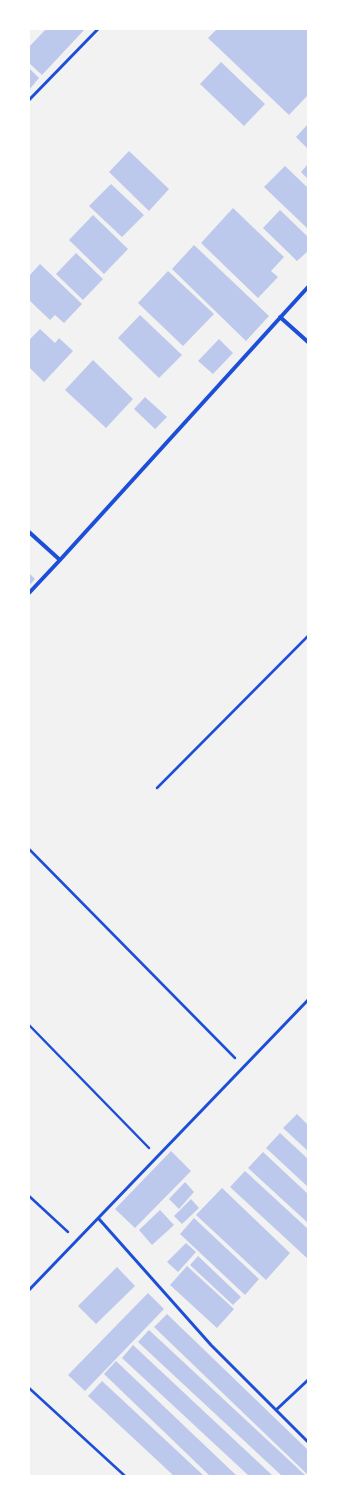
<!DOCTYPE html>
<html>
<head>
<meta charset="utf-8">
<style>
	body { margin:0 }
	#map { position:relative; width:337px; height:1505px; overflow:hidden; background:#f2f2f2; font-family:"Varela Round",sans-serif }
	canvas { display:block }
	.frame { position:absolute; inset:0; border:30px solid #fff; pointer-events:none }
</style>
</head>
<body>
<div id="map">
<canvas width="337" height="1505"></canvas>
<div class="frame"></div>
</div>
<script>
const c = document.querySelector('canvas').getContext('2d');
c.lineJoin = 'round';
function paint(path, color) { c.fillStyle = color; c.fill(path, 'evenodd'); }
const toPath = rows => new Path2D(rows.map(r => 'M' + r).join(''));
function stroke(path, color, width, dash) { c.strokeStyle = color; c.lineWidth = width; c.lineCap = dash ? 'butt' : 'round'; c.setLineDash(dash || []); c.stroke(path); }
paint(toPath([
	[46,29,85,29,42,75,29,63,29,47],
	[217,29,308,29,308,95,289,115,208,38],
	[221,62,265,104,244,126,200,84],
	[29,68,39,78,29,90],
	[308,124,308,149,296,137],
	[129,151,169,189,149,211,109,172],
	[308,164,308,179,301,172],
	[285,166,308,188,308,229,264,187],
	[111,184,144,215,122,237,89,206],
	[233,208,284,257,271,271,278,277,258,298,201,243],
	[280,210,308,237,308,251,297,261,263,228],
	[93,215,128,249,104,274,69,240],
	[194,245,269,316,246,341,172,269],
	[76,253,103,279,83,300,56,274],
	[40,264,82,304,64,323,55,315,50,320,29,300,29,276],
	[168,271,214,314,183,346,138,303],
	[140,315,182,355,159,378,118,338],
	[40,329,55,343,59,338,73,351,44,382,29,367,29,340],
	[219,339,233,353,213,374,198,361],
	[93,360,133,399,106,428,65,390],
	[145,397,167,417,155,429,134,409],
	[29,573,35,579,29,586],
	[297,1114,308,1125,308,1151,283,1128],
	[280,1133,308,1159,308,1187,266,1148],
	[171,1151,191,1171,135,1228,115,1209],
	[263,1152,308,1194,308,1223,248,1168],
	[245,1171,308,1229,308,1259,230,1187],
	[185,1182,194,1192,179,1209,169,1199],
	[222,1188,290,1253,266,1280,196,1215],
	[191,1199,199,1208,182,1224,174,1216],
	[160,1210,174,1225,152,1245,139,1230],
	[194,1218,259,1279,245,1295,180,1234],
	[186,1243,196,1252,178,1272,167,1262],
	[198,1256,241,1297,233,1305,190,1265],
	[187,1266,234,1309,217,1328,170,1285],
	[117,1267,135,1286,96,1324,78,1306],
	[148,1293,164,1309,85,1391,68,1375],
	[167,1314,308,1450,308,1475,154,1327],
	[149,1330,306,1476,282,1476,138,1342],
	[133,1345,273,1476,249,1476,122,1358],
	[116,1361,237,1476,210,1476,104,1374],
	[102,1381,204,1476,174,1476,88,1396]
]), '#bdc9ec');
stroke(toPath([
	[157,788,308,636],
	[29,849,235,1058],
	[29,1025,149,1148],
	[29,1196,68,1232],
	[29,1388,125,1476]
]), '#1d4ed8', 2.5);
stroke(toPath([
	[29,100,98,29],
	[99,1219,211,1345,308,1442],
	[29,1290,308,1000],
	[276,1410,308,1380]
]), '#1d4ed8', 3);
stroke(toPath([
	[280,317,308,342],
	[29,532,60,560,308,287],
	[29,593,60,560]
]), '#1d4ed8', 4);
</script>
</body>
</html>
